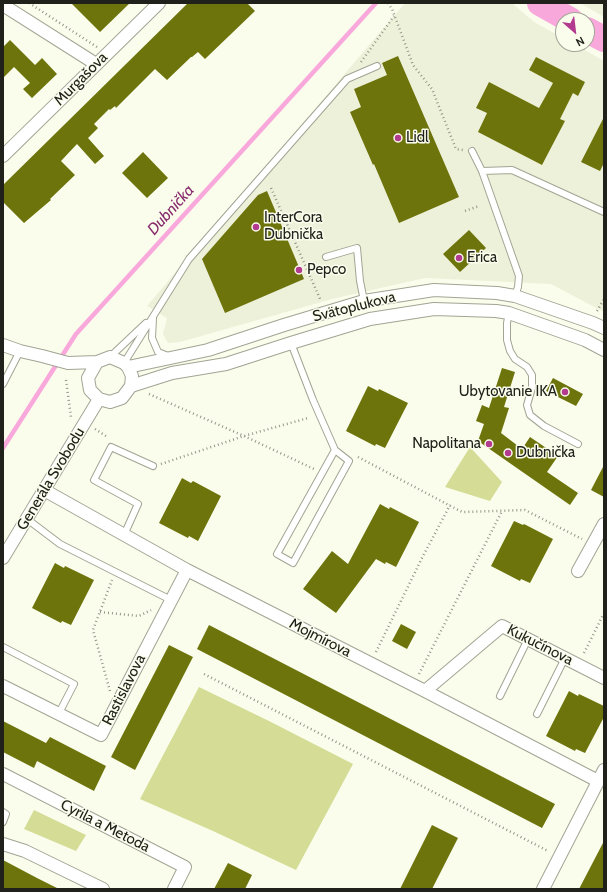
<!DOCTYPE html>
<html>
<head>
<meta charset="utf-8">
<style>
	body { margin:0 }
	#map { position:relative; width:607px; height:892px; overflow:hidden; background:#fafdec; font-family:Cabin,sans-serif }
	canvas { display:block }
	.frame { position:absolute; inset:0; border:4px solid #20211b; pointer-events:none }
	.north { position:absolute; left:555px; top:12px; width:40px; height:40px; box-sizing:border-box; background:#fafdec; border:1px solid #a3a598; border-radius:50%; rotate:152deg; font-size:11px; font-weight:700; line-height:16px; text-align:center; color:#20211b }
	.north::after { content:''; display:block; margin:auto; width:14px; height:18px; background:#b23a8f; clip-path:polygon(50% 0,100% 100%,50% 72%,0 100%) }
</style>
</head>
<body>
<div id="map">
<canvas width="607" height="892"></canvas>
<div class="frame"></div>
<div class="north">N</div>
</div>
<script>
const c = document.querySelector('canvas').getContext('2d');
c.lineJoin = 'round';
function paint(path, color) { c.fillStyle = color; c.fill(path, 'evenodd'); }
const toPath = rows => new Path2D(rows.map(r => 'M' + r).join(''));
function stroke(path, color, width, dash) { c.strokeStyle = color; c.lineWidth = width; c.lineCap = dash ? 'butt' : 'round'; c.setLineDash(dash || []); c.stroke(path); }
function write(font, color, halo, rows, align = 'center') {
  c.font = font + ' Cabin,sans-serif'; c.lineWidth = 3; c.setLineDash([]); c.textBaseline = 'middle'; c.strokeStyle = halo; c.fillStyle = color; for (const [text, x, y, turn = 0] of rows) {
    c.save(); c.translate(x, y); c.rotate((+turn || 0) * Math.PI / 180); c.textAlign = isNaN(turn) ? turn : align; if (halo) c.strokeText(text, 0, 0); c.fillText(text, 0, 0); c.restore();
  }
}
paint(toPath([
	[405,3,512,3,534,22,563,38,563,44,574,44,604,61,604,312,551,284,425,278,332,299,180,342,168,343,163,334,167,318,147,306],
	[580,3,604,3,604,17]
]), '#eef1d9');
paint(toPath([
	[470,447,502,482,490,501,445,487],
	[199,687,269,721,353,764,296,870,213,831,140,799],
	[34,810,86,835,76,851,24,829]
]), '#d5dc96');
stroke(toPath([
	[3,448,76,334,376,3]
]), '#f9a8dc', 4.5);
stroke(toPath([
	[540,3,570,20],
	[587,30,604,39]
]), '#f9a8dc', 26);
paint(toPath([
	[71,3,130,3,100,32],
	[188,3,247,3,255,11,205,59,198,52,192,57,191,57,167,80,155,69,116,108,115,106,110,110,109,109,94,124,98,128,88,138,104,156,95,164,77,144,61,161,75,175,50,199,51,200,24,223,3,202,3,185],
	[10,40,35,65,42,58,57,74,32,98,23,89,30,83,14,67,3,78,3,47],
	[398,56,459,197,399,223,374,164,373,165,350,112,361,107,354,89,387,75,382,63],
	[536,57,585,82,578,96,573,93,560,119,565,121,542,165,478,132,487,113,476,108,489,82,539,108,553,83,529,70],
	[604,117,604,163,600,171,581,162],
	[143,152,168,178,147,198,122,173],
	[267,191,304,279,225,313,202,259,258,195],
	[469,230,486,248,460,272,443,254],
	[502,368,515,372,504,407,509,408,501,433,522,449,530,437,558,456,547,472,578,493,570,505,478,441,484,424,476,421,482,405,489,408],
	[553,378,583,394,576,406,546,391],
	[368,386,378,391,379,389,408,403,385,448,376,444,375,446,346,431],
	[604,465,604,497,591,490],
	[182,478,191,483,193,481,221,496,198,541,189,536,188,538,159,523],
	[380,504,389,509,390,507,419,522,396,567,386,562,385,564,376,559,336,613,303,589,332,551,348,564],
	[514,521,523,525,524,524,553,539,530,583,521,579,520,581,491,566],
	[55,563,64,568,65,566,94,580,71,625,62,621,61,623,32,608],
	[401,624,416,632,407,649,392,641],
	[209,625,555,804,542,828,197,649],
	[169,645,193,657,135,770,111,757],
	[569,691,578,696,579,694,604,706,604,717,585,753,576,749,575,751,546,736],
	[3,721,46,743,50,737,106,766,94,791,37,761,34,768,3,752],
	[432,825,458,838,432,889,400,889],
	[604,841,604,889,579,889],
	[3,860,37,878,59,889,3,889],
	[228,863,252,875,245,889,214,889]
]), '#6e740c');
const lane = toPath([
	[472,151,482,171,519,276,518,287,515,296],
	[482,171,512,170,604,212],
	[326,257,357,248,360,281,364,301],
	[509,313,507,323,507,340,510,351,515,359,527,367,532,375,532,388,527,405,530,415,544,426,578,444],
	[153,318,152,338,158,352,168,356],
	[291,343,313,400,335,450,349,461,293,563,277,554,335,450],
	[110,357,146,323],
	[124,363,189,259,347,79,377,66],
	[3,384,20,351],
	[27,519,60,544,171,600],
	[124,535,138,504,94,480,111,447,153,466],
	[3,647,74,684,58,715],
	[500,696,528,639],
	[537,714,565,658],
	[3,812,6,814,3,822]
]);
const street = toPath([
	[3,5,96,64],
	[3,156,159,3],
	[3,345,20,351,42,356,68,363,97,362],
	[110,357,124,363,128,367,132,376,131,386,122,398,110,402,99,399,90,390,88,378,97,362,110,357],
	[128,367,208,350,284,325,364,301,434,290,497,293,515,296,593,323,604,328],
	[131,386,172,373,226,364,291,343,370,319,434,309,496,311,509,313,585,340,604,350],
	[44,490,187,570,425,691,598,781],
	[3,558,99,399],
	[578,571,604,524],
	[3,686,101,735,187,570],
	[425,691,502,626,604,678],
	[3,774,185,867,174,889],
	[3,844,25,851,103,889],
	[543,889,604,770]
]);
stroke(lane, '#a2a494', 8);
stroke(street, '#a2a494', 14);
stroke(toPath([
	[29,3,97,47],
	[388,3,392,9,413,65,432,89,456,149,463,150],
	[361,62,394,16],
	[271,188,321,301],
	[465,211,479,206],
	[597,311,604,299],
	[66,380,71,417],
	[149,394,244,436,314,469],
	[95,429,106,436],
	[358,457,462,512,525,510,582,539],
	[161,464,244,436,308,418],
	[100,612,139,616,151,610],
	[376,652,422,558,450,505],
	[584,653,604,613],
	[204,674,548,851],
	[419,674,502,511],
	[110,691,93,630,112,580]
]), '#94968a', 2.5, [1, 3]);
stroke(lane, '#fff', 6);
stroke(street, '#fff', 12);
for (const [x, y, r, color] of [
	[398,138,4,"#b23a8f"],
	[256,227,4,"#b23a8f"],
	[459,258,4,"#b23a8f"],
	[299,270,4,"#b23a8f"],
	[565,392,4,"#b23a8f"],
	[489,444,4,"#b23a8f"],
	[508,453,4,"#b23a8f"]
]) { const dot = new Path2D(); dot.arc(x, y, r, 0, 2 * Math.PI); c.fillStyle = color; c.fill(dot); stroke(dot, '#fafdec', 1.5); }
write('15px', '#20211b', '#fafdec', [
	["Murgašova",81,79,-45],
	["Svätoplukova",354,307,-14],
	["Generála Svobodu",51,479,-59],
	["Mojmírova",320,638,27],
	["Kukučínova",540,645,27],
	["Rastislavova",124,690,-63],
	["Cyrila a Metoda",105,826,27]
]);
write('15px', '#20211b', '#fafdec', [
	["Lidl",406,138],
	["InterCora",264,218],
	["Dubnička",264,235],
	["Erica",467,258],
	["Pepco",307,270],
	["Ubytovanie IKA",557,392,"right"],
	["Napolitana",481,444,"right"],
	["Dubnička",516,453]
], 'left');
write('italic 16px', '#882c6d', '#fafdec', [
	["Dubnička",171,210,-48]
]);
</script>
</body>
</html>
